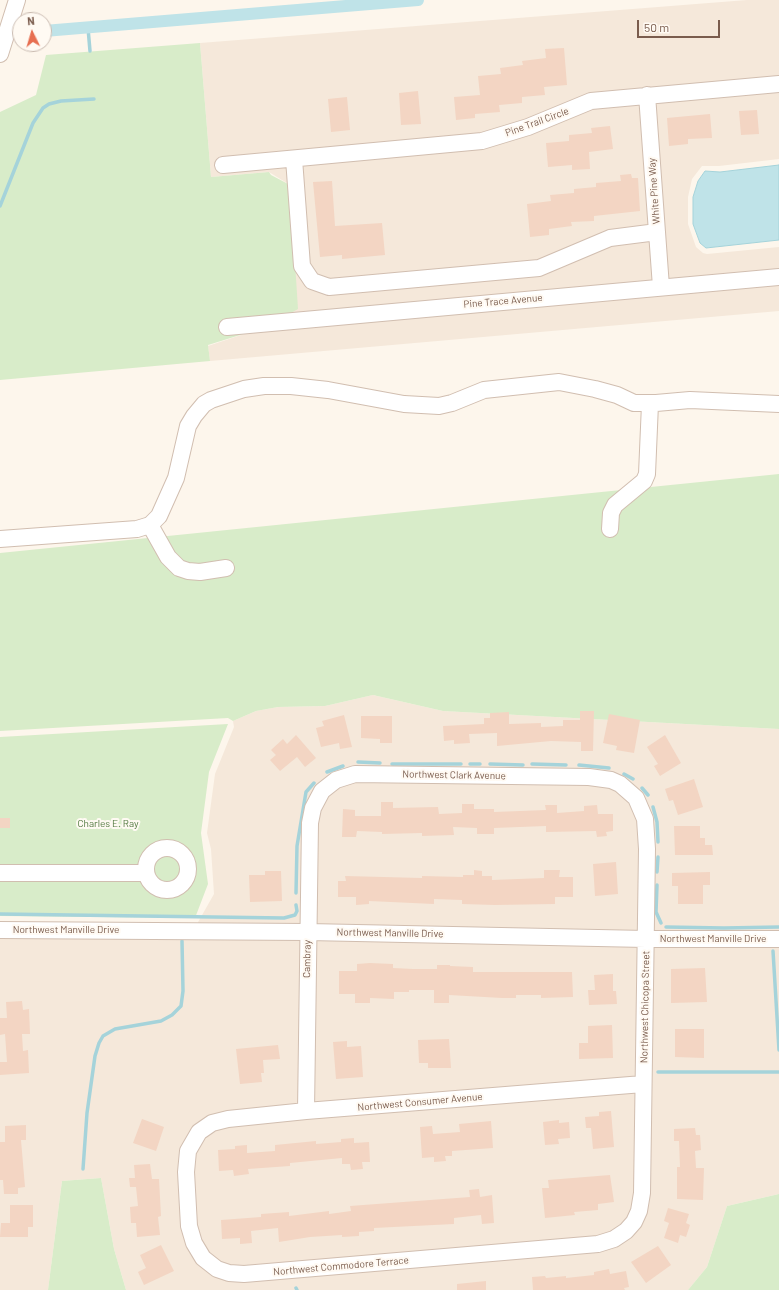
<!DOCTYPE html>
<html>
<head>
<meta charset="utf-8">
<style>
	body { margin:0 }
	#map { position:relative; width:779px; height:1290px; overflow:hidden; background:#fdf6ec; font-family:Barlow,sans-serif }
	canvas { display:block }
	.north { position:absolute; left:12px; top:12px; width:40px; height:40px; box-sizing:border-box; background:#fffaf3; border:1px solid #cabbb1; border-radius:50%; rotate:355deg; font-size:11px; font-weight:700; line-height:16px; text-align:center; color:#7a5c4d }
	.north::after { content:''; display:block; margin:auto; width:14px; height:18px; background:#e76f51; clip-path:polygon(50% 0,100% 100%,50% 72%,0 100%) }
	.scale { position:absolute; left:637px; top:20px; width:83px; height:18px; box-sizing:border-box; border:2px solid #7a5c4d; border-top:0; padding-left:5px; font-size:12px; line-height:14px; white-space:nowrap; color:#7a5c4d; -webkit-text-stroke:3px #fffaf3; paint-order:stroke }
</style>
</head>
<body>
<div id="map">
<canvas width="779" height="1290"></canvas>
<div class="north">N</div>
<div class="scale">50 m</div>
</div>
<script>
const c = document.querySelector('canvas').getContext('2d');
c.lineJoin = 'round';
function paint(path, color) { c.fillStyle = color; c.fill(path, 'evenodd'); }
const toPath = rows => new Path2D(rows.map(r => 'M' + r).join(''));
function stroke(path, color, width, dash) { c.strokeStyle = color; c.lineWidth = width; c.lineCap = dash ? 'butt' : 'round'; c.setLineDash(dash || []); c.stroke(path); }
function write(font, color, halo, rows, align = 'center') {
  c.font = font + ' Barlow,sans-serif'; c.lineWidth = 4; c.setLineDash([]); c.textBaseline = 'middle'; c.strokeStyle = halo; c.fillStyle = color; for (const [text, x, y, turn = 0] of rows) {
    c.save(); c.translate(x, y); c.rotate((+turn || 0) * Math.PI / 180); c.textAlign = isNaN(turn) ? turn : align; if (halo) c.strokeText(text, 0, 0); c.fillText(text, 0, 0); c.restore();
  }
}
paint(toPath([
	[747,0,779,0,779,78,640,90,481,135,216,160,218,172,289,166,290,185,269,172,211,177,200,43],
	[779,91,779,159,719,166,702,166,692,179,688,197,688,224,696,247,703,253,707,254,779,247,779,270,666,280,653,101],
	[642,103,651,227,537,261,330,280,316,275,308,264,300,165,482,148,593,107],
	[652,239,655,281,287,315,296,253,307,284,539,274,611,244],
	[779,283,779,311,210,361,208,346,253,331],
	[373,695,443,711,779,729,779,932,652,932,635,788,368,767,318,786,302,925,197,924,214,894,211,849,207,833,215,774,234,727,233,721,256,711,278,707,325,706],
	[355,780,589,784,610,787,628,798,640,821,640,932,314,926,318,811,333,789],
	[0,936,302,938,300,1105,200,1125,184,1226,214,1274,598,1250,639,1225,651,945,779,945,779,1194,727,1206,707,1267,688,1290,126,1290,114,1249,101,1178,62,1181,48,1290,0,1290],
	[313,938,640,945,638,1078,312,1104],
	[637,1091,637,1192,629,1218,612,1233,597,1237,243,1268,220,1263,208,1254,200,1241,195,1225,193,1153,204,1137,214,1129,229,1126,306,1117]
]), '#f5e8da');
paint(toPath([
	[200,43,211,177,269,172,271,175,290,185,298,309,287,315,220,321,222,334,253,331,208,345,210,361,0,380,0,112,36,95,46,55],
	[779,474,779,729,443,711,373,695,325,706,278,707,256,711,233,721,228,718,0,731,0,553],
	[228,724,209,772,201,833,208,884,195,918,0,916,0,737],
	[101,1178,114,1249,126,1290,48,1290,62,1181],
	[779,1194,779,1290,688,1290,707,1267,727,1206]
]), '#d8ecc9');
const water = toPath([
	[779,165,779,240,706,248,700,243,693,224,693,197,698,181,705,171,720,172,779,165]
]);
paint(water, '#bfe3e8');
stroke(water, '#a5d3da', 1);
stroke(toPath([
	[88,28,90,51],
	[0,206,33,123,43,108,49,104,61,101,94,99],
	[358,762,380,763],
	[392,764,461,764],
	[470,764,480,764],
	[490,764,523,765],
	[532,764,566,765],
	[579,765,609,768],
	[327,772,343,766],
	[624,774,633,779],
	[642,788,648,795],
	[653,807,657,822,658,842],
	[657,872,658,857],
	[657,885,656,912,661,923],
	[296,893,297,846,306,792,314,783],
	[0,914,284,918,295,915,297,911,296,905],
	[666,927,724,928,779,927],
	[773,951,779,1050],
	[658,1072,779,1072],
	[83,1169,87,1113,95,1056,99,1043,103,1036,115,1029,161,1021,172,1015,181,1006,183,991,182,941],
	[296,1288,297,1290]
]), '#a5d3da', 3.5);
stroke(toPath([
	[44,31,418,0]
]), '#bfe3e8', 12);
paint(toPath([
	[564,48,567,85,544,87,545,95,522,97,522,103,499,105,500,112,475,114,475,118,456,120,454,97,480,95,478,76,501,74,500,68,523,65,522,61,546,58,545,49],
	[418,91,421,124,401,125,399,93],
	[347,97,350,130,331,132,328,99],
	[757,110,759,134,741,135,739,111],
	[710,114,712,138,688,139,688,144,669,146,667,118],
	[610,126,613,149,589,152,590,169,572,170,572,165,548,167,546,143,569,141,569,135,592,133,591,128],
	[631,174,632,178,638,178,640,211,594,216,594,221,571,222,572,226,549,229,549,235,530,237,527,204,551,201,550,195,574,193,574,189,596,187,596,183,621,181,620,175],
	[332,181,335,226,382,223,385,255,342,259,342,255,320,257,313,182],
	[580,711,594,711,593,751,581,751,581,742,551,741,497,746,497,733,469,734,470,743,454,744,454,740,444,741,443,726,484,724,484,718,490,718,490,713,509,712,509,724,541,723,541,727,563,726,563,720,580,720],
	[609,714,640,720,634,753,616,750,617,746,603,743],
	[344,715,352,747,340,749,339,743,321,747,316,728,324,726,322,721],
	[361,716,392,716,392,743,380,743,380,739,361,738],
	[296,735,316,758,305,767,297,757,280,771,270,760,276,755,271,750,283,739,287,744],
	[665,735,681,763,660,776,654,766,658,764,647,747],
	[694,779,703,807,678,815,673,800,669,801,665,789],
	[381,802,393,802,393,808,438,807,439,814,462,813,462,804,474,804,474,809,494,809,494,812,546,810,545,805,557,805,557,813,584,811,584,806,597,805,598,814,613,814,613,831,606,832,607,836,597,837,596,831,546,832,546,826,494,828,494,834,477,834,477,828,453,827,454,835,422,836,422,833,382,834,382,832,357,831,356,837,342,837,343,809,355,810,355,816,381,816],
	[0,818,10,818,10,828,0,828],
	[674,826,700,826,700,838,705,838,705,845,712,845,713,855,675,855],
	[616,862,618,894,595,896,593,864],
	[474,870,482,871,482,876,492,876,492,880,544,878,544,870,560,870,559,877,573,877,573,897,555,897,555,904,495,905,462,904,462,900,434,899,434,904,369,901,369,904,356,905,356,897,338,897,338,881,346,881,345,876,422,878,422,876,463,877,463,875,474,875],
	[265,871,281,871,282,901,250,902,249,875,265,875],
	[710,872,710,885,703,885,703,904,678,904,678,886,672,886,672,873],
	[370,963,393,964,393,968,413,969,437,969,437,965,450,965,450,966,473,967,473,972,572,972,573,997,541,998,541,995,516,995,516,998,502,998,449,995,449,1003,434,1003,434,990,409,990,409,992,394,992,394,999,370,998,370,1003,355,1003,355,994,339,994,339,971,357,971,357,964],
	[705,968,707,1002,671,1003,671,969],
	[613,974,613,991,616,991,617,1004,589,1005,588,990,595,990,594,975],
	[22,1001,23,1010,29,1009,30,1034,22,1034,23,1051,28,1050,29,1073,0,1075,0,1062,7,1062,5,1034,0,1035,0,1018,7,1018,6,1002],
	[612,1025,613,1058,579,1059,579,1043,588,1043,588,1026],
	[675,1029,704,1029,704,1058,675,1057],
	[449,1039,451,1068,428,1068,428,1063,419,1063,418,1040],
	[347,1041,347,1047,361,1046,363,1077,336,1079,333,1042],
	[278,1045,280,1059,263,1060,264,1073,261,1073,262,1082,240,1084,236,1049],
	[611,1111,614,1147,593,1149,591,1128,586,1128,585,1117,599,1116,599,1112],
	[142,1119,164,1127,156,1151,133,1143],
	[559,1120,559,1123,569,1122,570,1138,558,1139,559,1144,545,1145,543,1122],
	[491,1121,493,1148,452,1151,452,1156,445,1156,446,1161,434,1162,434,1157,422,1158,420,1127,432,1126,433,1134,460,1132,459,1124],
	[26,1125,26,1140,21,1140,25,1187,18,1188,18,1194,4,1194,3,1180,0,1180,0,1142,5,1142,5,1126],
	[695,1128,696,1135,700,1135,701,1150,695,1151,696,1168,704,1168,703,1200,677,1199,677,1167,680,1167,679,1141,674,1141,674,1129],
	[354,1138,354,1143,369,1142,370,1162,362,1162,363,1169,351,1170,350,1164,342,1164,342,1158,290,1163,290,1166,248,1169,249,1174,234,1176,233,1170,219,1171,218,1150,235,1149,235,1146,247,1145,247,1153,275,1151,275,1145,316,1141,316,1144,341,1142,341,1139],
	[150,1164,152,1179,159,1179,161,1216,158,1217,160,1235,137,1237,136,1223,131,1223,130,1207,138,1206,136,1187,130,1187,129,1178,135,1178,134,1165],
	[610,1175,614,1202,598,1204,598,1210,574,1212,575,1215,545,1218,542,1188,549,1188,548,1180],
	[479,1189,480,1197,492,1195,494,1223,482,1224,481,1215,454,1218,454,1224,374,1228,374,1231,359,1232,359,1236,342,1237,342,1235,310,1237,279,1242,278,1228,251,1231,252,1243,240,1244,240,1238,222,1239,221,1220,261,1217,261,1214,289,1212,289,1216,329,1211,329,1214,351,1211,350,1206,470,1197,469,1190],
	[10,1205,33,1205,33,1227,28,1227,28,1237,0,1237,1,1223,10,1223],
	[668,1208,689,1214,686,1223,690,1225,686,1237,680,1235,678,1243,664,1238,669,1223,664,1221],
	[161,1245,174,1271,144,1285,138,1272,146,1268,140,1255],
	[658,1246,671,1265,646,1283,631,1262],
	[609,1269,610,1274,626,1271,629,1287,624,1288,625,1290,533,1290,532,1277,545,1276,546,1278,566,1276,566,1278,594,1275,594,1272],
	[486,1281,486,1290,457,1290,457,1284]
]), '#f3d5c3');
const minor = toPath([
	[0,54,17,0],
	[647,95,661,287],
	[294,159,302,266,312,281,329,287,539,268,610,238,657,232],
	[223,165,482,141,528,127,591,101,779,84],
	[227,327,779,277],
	[150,525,168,557,179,568,188,571,200,572,226,568],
	[610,529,611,513,615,505,644,481,647,474,650,404],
	[0,539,137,529,150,525,159,516,176,478,188,426,194,416,204,404,211,400,244,389,264,386,291,386,328,390,404,404,439,406,452,403,484,390,559,382,595,389,617,395,634,403,656,403,690,400,779,404],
	'146 869a21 21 0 1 1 42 0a21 21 0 1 1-42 0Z',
	[0,873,146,873],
	[0,930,308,932,646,939,779,939],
	[306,1111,310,823,313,808,322,791,336,780,355,774,589,777,611,780,620,784,636,798,645,819,647,849,642,1193,639,1211,634,1222,626,1231,614,1239,598,1244,244,1274,229,1273,217,1269,203,1258,194,1243,189,1226,186,1172,188,1151,199,1132,212,1123,228,1119,306,1111,643,1084]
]);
stroke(minor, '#d1beb0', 18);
stroke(minor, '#fff', 16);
write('10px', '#7a5c4d', '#fffaf3', [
	["Pine Trail Circle",537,122,-20],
	["White Pine Way",654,191,-94],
	["Pine Trace Avenue",503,301,-5],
	["Northwest Clark Avenue",454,775,1],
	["Northwest Manville Drive",66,930],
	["Northwest Manville Drive",390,933,1],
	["Northwest Manville Drive",713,939],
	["Cambray",307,959,-89],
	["Northwest Chicopa Street",645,1007,-89],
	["Northwest Consumer Avenue",420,1102,-5],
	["Northwest Commodore Terrace",341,1266,-5]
]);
write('10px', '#537a41', '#fffaf3', [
	["Charles E. Ray",108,824]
]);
</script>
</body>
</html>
